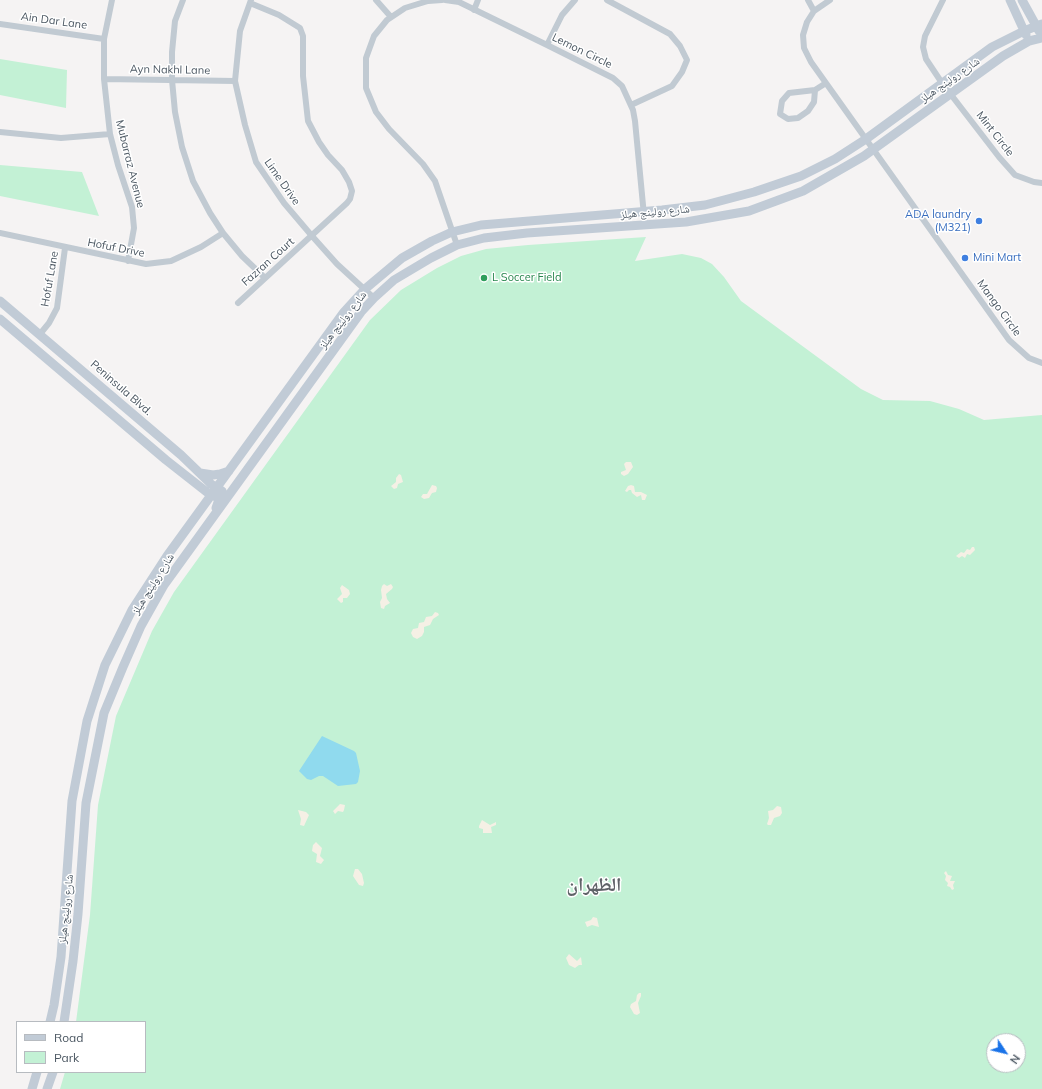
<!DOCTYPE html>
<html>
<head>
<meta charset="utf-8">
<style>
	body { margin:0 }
	#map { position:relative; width:1042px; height:1089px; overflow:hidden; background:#f5f3f3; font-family:Mulish,sans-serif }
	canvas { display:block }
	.legend { position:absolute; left:16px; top:1021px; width:130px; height:52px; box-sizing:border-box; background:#fff; border:1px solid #b7bbc0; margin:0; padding:5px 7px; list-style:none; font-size:12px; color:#4a5661 }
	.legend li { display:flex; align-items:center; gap:8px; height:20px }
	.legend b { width:20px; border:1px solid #b7bbc0 }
	.north { position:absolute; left:986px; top:1033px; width:40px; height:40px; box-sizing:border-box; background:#fff; border:1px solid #b7bbc0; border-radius:50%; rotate:125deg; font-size:11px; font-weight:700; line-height:16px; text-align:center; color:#4a5661 }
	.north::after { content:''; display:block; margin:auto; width:14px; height:18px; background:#1a73e8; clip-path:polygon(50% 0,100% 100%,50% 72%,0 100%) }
</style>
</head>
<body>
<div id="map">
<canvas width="1042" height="1089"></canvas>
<ul class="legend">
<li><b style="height:5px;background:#c1cbd6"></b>Road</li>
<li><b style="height:11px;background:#c3f1d5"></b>Park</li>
</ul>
<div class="north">N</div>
</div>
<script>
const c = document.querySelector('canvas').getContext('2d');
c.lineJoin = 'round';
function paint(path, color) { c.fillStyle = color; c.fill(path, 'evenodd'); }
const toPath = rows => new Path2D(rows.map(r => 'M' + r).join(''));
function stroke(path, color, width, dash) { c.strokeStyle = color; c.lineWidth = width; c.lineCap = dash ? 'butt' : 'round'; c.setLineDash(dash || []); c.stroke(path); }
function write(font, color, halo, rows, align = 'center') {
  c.font = font + ' Mulish,"Noto Naskh Arabic",sans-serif'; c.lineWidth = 3; c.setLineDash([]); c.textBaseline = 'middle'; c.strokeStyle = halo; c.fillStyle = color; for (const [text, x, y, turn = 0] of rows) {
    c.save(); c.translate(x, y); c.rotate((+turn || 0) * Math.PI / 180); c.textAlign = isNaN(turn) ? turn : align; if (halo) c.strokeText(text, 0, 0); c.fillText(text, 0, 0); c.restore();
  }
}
paint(toPath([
	[0,59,67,70,66,108,0,95],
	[0,165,82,172,99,216,0,196],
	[646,237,635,261,682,254,701,258,712,264,724,277,741,301,861,389,883,400,930,401,959,409,984,420,1042,415,1042,1089,60,1089,65,1072,145,1072,145,1022,76,1022,90,915,98,805,116,716,152,631,174,592,370,320,401,290,437,268,461,256,486,249,528,245],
	[994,1041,1018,1041,1018,1065,994,1065]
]), '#c3f1d5');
paint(toPath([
	[626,462,631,462,633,467,628,474,624,476,621,474,621,472,626,470,624,464],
	[399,474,401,475,403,482,398,484,397,488,394,489,391,486,396,482,396,478],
	[432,485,436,486,437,488,436,492,432,493,429,498,424,499,421,497,423,494,427,494],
	[631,485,634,486,635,492,641,492,647,495,645,500,642,500,641,495,637,497,632,493,631,490,629,490,627,492,625,491,628,486],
	[972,547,974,547,975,550,970,555,967,554,965,558,962,556,959,558,956,556,961,552,964,553,967,549,970,550],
	[384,584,387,586,391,584,393,587,392,589,386,594,387,599,390,603,385,606,384,609,381,608,380,602,382,598,381,590,382,586],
	[342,585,349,590,350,594,347,598,343,598,343,602,341,603,337,599,342,594,340,588],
	[435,612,438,613,439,615,433,619,430,625,424,627,424,632,422,636,417,639,413,637,411,633,413,629,418,628,419,623,424,622,426,617,432,616],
	[340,804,345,805,344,810,343,812,338,811,335,814,333,811],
	[777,806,781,807,782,813,780,816,774,818,771,825,768,825,767,824,769,818,768,811,773,810],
	[298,810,306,812,309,815,304,826,300,825,301,819],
	[482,820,490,825,496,822,496,825,491,827,492,833,483,833,483,829,479,828,479,826],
	[316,842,322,848,320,856,324,860,321,864,316,862,317,854,312,851,313,845],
	[355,869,358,869,362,874,364,883,363,886,359,885,353,876],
	[946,871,948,875,952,876,950,881,955,881,953,885,954,889,952,890,950,887,947,886,948,883,945,880,946,876,944,873],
	[593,917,597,918,599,927,592,925,587,927,585,922,591,920],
	[569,954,577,961,581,957,582,965,579,965,575,968,569,965,566,958],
	[639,993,641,993,641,996,638,1003,640,1013,637,1015,634,1014,630,1007,631,1004,636,1001,637,995]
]), '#f5f0e5');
paint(toPath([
	[322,736,354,751,356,753,360,771,358,782,356,784,338,786,323,776,319,776,311,780,307,779,299,771]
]), '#90daee');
stroke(toPath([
	[112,0,104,39,104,79,110,134,118,165,132,207,134,228,128,261],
	[183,0,175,21,172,52,172,80,175,112,182,147,193,181,210,213,223,233,242,256,265,278],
	[251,0,240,31,235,81,245,125,256,162,284,203,312,236,337,264,374,298],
	[376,0,391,17],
	[442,0,428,1,405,8,387,20,374,36,366,58,366,88,376,112,389,129,423,164,435,181,457,245],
	[445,0,459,2,547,45,613,78,622,86,633,110,635,121,645,226],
	[607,0,670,34,680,46,687,60,682,72,672,86,631,105],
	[808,0,814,11],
	[830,0,814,11,807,22,803,35,804,48,811,62,1009,340,1029,358,1042,363],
	[943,0,925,36,923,47,926,59,942,83,999,157,1015,175,1034,182,1042,183],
	[474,10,478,0],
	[0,24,104,39],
	[547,45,562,15,575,0],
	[104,79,235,81],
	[815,90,814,102,808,111,798,118,788,119,780,114,782,101,789,93,815,90,826,83],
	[0,132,61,138,110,134],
	[0,233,146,264,171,261,201,247,223,233],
	[238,303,347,203,350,199,352,191,349,182,342,170,328,155,319,142,308,121,303,76,303,36,300,28,279,15,250,3],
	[40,334,49,323,57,308,65,248]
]), '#c1cad2', 6);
stroke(toPath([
	[1010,0,1026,35],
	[1022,0,1039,31],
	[0,301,181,455,211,484,222,491,216,508],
	[0,319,166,460,208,493,216,497],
	[200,473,213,475,220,474,229,471],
	[50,1022,54,1005,61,957,72,801,87,721,105,665,132,610,167,556,344,312,365,289,402,258,432,241,452,232,481,225,662,210,705,205,754,192,801,176,835,159,866,139,992,47,1024,31,1042,24],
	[64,1022,73,961,78,914,86,803,104,713,123,667,141,626,164,585,361,312,374,298,394,280,431,258,457,245,484,238,527,233,686,222,749,211,803,191,864,156,1003,56,1029,41,1042,38],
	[32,1089,37,1072],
	[47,1089,53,1072]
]), '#c1cbd6', 9);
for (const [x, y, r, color] of [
	[979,221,4,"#3f7fe0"],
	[965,258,4,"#3f7fe0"],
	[484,278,4,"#2e9e5b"]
]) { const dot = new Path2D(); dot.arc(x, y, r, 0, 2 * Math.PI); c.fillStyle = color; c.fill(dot); stroke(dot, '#fff', 1.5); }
write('11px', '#4a5661', '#fff', [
	["Ain Dar Lane",54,21,8],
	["Lemon Circle",582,51,26],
	["Ayn Nakhl Lane",170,70,1],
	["شارع رولينج هيلز",950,80,-35],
	["Mint Circle",995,134,52],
	["Mubarraz Avenue",130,164,76],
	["Lime Drive",282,182,55],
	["شارع رولينج هيلز",655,212,-5],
	["Hofuf Drive",116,248,11],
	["Fazran Court",268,262,-42],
	["Hofuf Lane",50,279,-80],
	["Mango Circle",999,308,54],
	["شارع رولينج هيلز",343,320,-52],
	["Peninsula Blvd.",121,388,41],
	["شارع رولينج هيلز",153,584,-58],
	["شارع رولينج هيلز",66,909,-84]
]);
write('11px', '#366cbe', '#fff', [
	["ADA laundry",971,215],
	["(M321)",971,228],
	["Mini Mart",973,258,"left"]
], 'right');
write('11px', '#27864d', '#fff', [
	["L Soccer Field",492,278]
], 'left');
write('bold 19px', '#5f6368', '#fff', [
	["الظهران",594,885]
]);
</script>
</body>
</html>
